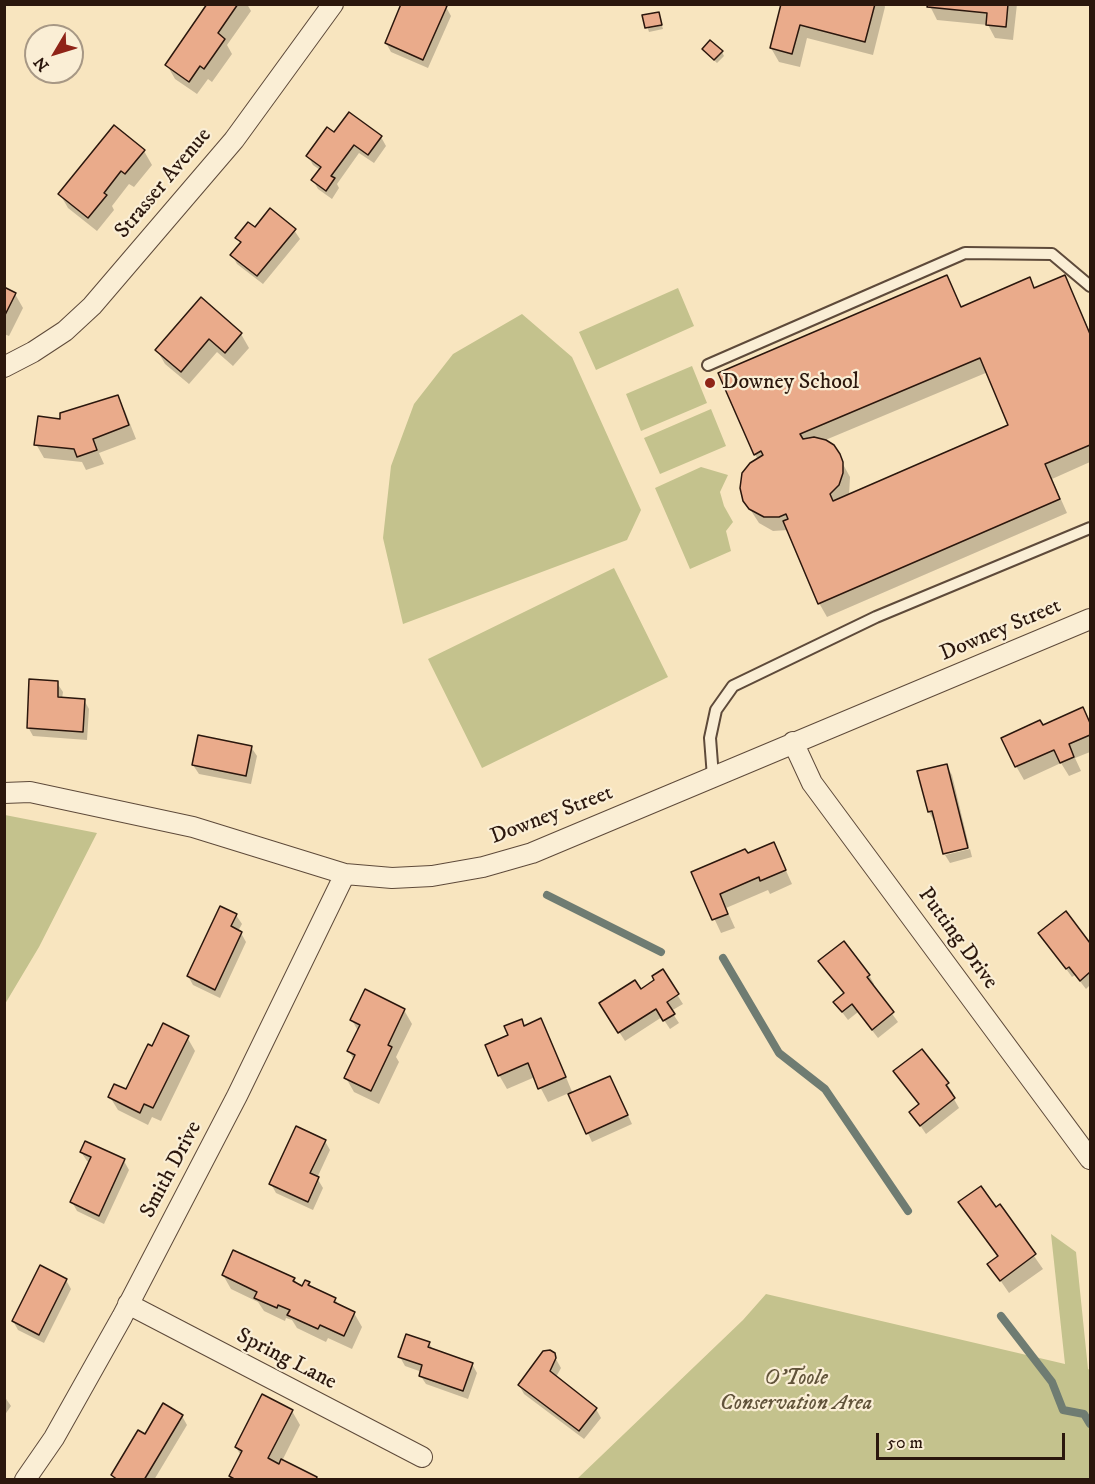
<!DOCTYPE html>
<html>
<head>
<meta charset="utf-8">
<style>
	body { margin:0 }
	#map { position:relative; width:1095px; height:1484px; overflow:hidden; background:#f8e5bf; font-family:"IM FELL DW Pica",serif }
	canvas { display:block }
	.frame { position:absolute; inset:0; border:6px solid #2b170d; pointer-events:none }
	.north { position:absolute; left:24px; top:24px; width:60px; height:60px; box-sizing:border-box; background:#faeed5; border:2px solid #a79885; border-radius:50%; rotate:232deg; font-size:16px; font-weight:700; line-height:24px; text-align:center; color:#2b170d }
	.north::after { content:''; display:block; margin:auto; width:21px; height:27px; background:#8f2418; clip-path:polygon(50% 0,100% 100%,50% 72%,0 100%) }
	.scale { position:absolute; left:876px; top:1433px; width:189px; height:27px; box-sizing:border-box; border:3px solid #2b170d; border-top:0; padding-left:8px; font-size:18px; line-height:21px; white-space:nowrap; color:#2b170d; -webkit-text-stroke:4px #faeed5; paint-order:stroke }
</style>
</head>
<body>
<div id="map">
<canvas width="1095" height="1484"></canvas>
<div class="frame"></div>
<div class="north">N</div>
<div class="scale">50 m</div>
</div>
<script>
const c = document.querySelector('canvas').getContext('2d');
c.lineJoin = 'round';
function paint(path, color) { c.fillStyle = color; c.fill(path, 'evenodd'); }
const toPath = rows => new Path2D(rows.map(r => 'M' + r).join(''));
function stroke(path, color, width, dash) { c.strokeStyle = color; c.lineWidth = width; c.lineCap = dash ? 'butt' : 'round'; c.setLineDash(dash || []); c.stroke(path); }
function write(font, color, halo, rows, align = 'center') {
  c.font = font + ' "IM FELL DW Pica",serif'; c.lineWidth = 4.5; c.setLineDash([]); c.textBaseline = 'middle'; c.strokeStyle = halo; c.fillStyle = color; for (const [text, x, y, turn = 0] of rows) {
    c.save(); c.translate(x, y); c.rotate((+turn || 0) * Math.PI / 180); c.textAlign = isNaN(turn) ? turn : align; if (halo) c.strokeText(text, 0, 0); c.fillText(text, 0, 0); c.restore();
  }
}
paint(toPath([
	[678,288,694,326,596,370,579,332],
	[522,314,572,357,641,510,627,540,403,624,383,538,391,466,414,404,453,354],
	[692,366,707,403,641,431,626,394],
	[711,409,726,446,660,474,644,438],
	[701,467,728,475,720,492,724,506,733,522,726,531,731,551,690,569,655,488],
	[614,568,668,677,482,768,428,659],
	[5,815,97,833,39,947,5,1004],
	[1051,1234,1076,1252,1088,1369,1090,1370,1090,1479,577,1479,743,1320,766,1294,1065,1364]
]), '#c4c28d');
paint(toPath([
	[209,4,247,4,251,11,227,45,232,54,212,82,208,79,197,94,175,79,167,65],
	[782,4,884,4,885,7,873,55,807,38,800,67,779,62,771,48],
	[929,4,1017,4,1013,40,995,38,988,25,937,20],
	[446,7,451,16,428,68,391,52,386,43],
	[658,13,663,29,649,32,644,16],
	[703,50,722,52,724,56,717,63],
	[349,114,381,137,386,146,374,163,359,153,337,184,339,188,332,199,318,189,313,180,320,170,313,165,308,156,334,134],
	[144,151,152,165,134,187,129,184,112,206,114,210,97,231,68,208,60,194],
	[255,229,294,230,300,239,263,284,237,264,232,255,241,244,237,238],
	[946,277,962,308,1029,279,1035,290,1065,277,1090,332,1090,462,1052,479,1067,513,827,617,819,603,788,530,773,531,759,523,744,500,758,460,755,454],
	[988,372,1010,425,849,496,850,477,833,446,823,441],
	[4,289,15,294,23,308,9,336,4,334],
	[201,299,241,334,249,348,233,366,217,352,189,384,165,364,157,350],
	[117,397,125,411,136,439,99,453,104,464,86,470,82,462,44,458,36,444,62,420],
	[57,683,63,692,62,699,84,700,89,709,87,740,33,736,28,727],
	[1083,709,1090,722,1090,752,1075,758,1081,771,1069,776,1061,763,1024,780,1016,766,1042,726],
	[251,747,257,756,251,784,199,774,193,765],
	[947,766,952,775,969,846,945,852,945,854,936,820,934,821,929,812,919,772],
	[774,844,792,884,770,894,768,890,726,908,735,928,721,933,693,873,747,855],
	[970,849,972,857,950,863,945,855],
	[1066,913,1090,945,1090,985,1086,989,1075,975,1072,977,1040,933],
	[236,915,242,924,238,931,241,933,246,942,220,998,193,985,188,976],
	[820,961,869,975,874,984,872,986,898,1022,878,1038,858,1012,848,1020,835,1003,845,995],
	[662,971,683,1004,671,1011,679,1023,670,1029,662,1017,625,1041,606,1012,656,981],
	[404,1010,412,1024,396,1057,399,1062,379,1104,354,1092,346,1078,354,1060,349,1051,358,1031,352,1020],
	[540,1020,548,1034,573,1094,615,1087,632,1124,592,1142,569,1093,548,1102,535,1077,507,1089,499,1075,510,1036,521,1021,525,1027],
	[187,1037,195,1051,161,1121,152,1117,148,1125,118,1110,110,1097,127,1091,153,1048],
	[895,1072,947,1084,953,1093,951,1094,959,1108,926,1134,911,1112,920,1105],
	[325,1141,330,1150,317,1178,323,1188,313,1210,276,1193,271,1184],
	[81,1152,124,1161,129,1170,104,1224,77,1211,72,1202,90,1163,87,1161],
	[960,1202,995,1209,999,1206,1043,1269,1009,1293,989,1264,998,1258],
	[223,1275,294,1279,298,1285,303,1288,309,1283,312,1289,335,1299,339,1306,354,1313,362,1327,352,1349,328,1338,326,1342,297,1328,292,1320,286,1318,285,1321,264,1311,258,1302,231,1289],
	[66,1280,71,1289,44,1343,18,1330,13,1321],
	[429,1343,433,1350,472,1364,477,1373,468,1399,426,1384,420,1375,422,1372,405,1366,400,1357],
	[553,1354,561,1368,556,1377,596,1409,601,1418,584,1439,524,1394,519,1385],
	[4,1396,11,1406,4,1416],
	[263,1396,292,1411,300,1425,282,1461,316,1480,233,1480,231,1476,241,1456,236,1447],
	[182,1416,187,1425,154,1480,115,1480,113,1476,145,1436]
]), '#0003');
stroke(toPath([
	[547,895,661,952],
	[723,958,779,1053,825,1089,908,1211],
	[1001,1316,1052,1382,1063,1410,1084,1414,1090,1424]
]), '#6f7c72', 8);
const building = toPath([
	[207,4,238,4,218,33,225,39,204,69,200,66,189,82,165,65,207,4],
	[401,4,443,4,447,6,423,60,385,43,401,4],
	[781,4,875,4,865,42,800,25,792,54,770,48,781,4],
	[928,4,1008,4,1006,27,986,25,987,13,927,7,928,4],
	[659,12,662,25,645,28,642,15,659,12],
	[710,40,723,51,714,60,702,49,710,40],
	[349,112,382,136,368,155,354,145,331,176,335,178,326,191,311,180,321,167,306,156,327,127,334,132,349,112],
	[114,125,145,150,125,174,121,171,104,193,107,195,88,218,58,194,114,125],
	[270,208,296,229,257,276,230,255,241,242,235,238,248,222,255,227,270,208],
	[947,275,961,307,1030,277,1034,288,1065,275,1090,334,1090,445,1045,464,1060,499,818,604,783,521,788,519,786,514,779,517,764,517,749,509,743,501,740,488,742,473,750,463,763,455,761,451,754,455,718,373,947,275],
	[980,358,1008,425,833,501,830,494,839,485,843,473,843,462,840,454,834,445,826,440,814,437,803,439,800,434,980,358],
	[4,287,16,293,4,317,4,287],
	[201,297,242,333,225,353,209,339,181,372,155,350,201,297],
	[118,395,129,425,93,439,97,450,77,457,74,449,34,445,38,416,60,419,60,413,118,395],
	[29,679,58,681,58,697,85,699,83,732,27,728,29,679],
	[1083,707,1090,723,1090,735,1069,744,1074,757,1060,763,1054,750,1015,767,1001,738,1040,720,1043,725,1083,707],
	[198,735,252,746,246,776,192,765,198,735],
	[947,764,968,848,943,854,932,811,928,812,917,771,947,764],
	[774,842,786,870,760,881,759,877,720,894,728,914,712,920,691,872,745,849,748,853,774,842],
	[220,906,237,914,231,926,242,932,215,990,187,976,220,906],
	[1066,911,1090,943,1090,972,1080,981,1069,967,1066,969,1038,933,1066,911],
	[844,941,870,975,867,977,894,1012,872,1030,852,1004,842,1012,833,1002,844,993,818,961,844,941],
	[663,969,679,994,667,1002,675,1014,663,1021,656,1009,618,1033,599,1003,635,980,641,989,654,980,652,976,663,969],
	[365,989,405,1009,388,1045,392,1047,371,1091,344,1078,355,1055,347,1051,360,1025,350,1020,365,989],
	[541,1018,566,1077,538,1089,528,1063,498,1076,485,1045,508,1035,504,1026,522,1019,524,1026,541,1018],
	[163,1023,189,1036,153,1108,144,1104,140,1113,108,1097,114,1084,126,1089,148,1044,152,1046,163,1023],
	[922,1049,949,1083,946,1085,955,1098,920,1126,909,1112,919,1104,893,1071,922,1049],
	[610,1076,628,1115,586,1134,568,1094,610,1076],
	[296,1126,326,1140,310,1173,319,1177,308,1202,269,1184,296,1126],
	[85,1141,125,1159,99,1216,70,1202,91,1157,80,1152,85,1141],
	[981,1186,996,1207,1000,1204,1036,1254,1000,1281,987,1264,998,1256,958,1202,981,1186],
	[233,1250,295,1278,293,1281,302,1286,305,1280,310,1282,308,1285,336,1298,334,1302,355,1312,344,1336,320,1325,318,1329,287,1315,290,1310,278,1305,277,1308,254,1298,257,1292,222,1275,233,1250],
	[40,1265,67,1279,39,1335,12,1321,40,1265],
	[406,1334,430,1342,428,1347,473,1363,463,1391,419,1376,422,1365,398,1357,406,1334],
	[550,1350,555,1353,556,1358,550,1371,597,1408,579,1431,518,1385,543,1351,550,1350],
	[262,1394,293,1410,268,1458,279,1464,281,1459,317,1477,316,1480,236,1480,229,1476,242,1451,235,1447,262,1394],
	[163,1403,183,1415,144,1480,118,1480,111,1475,138,1430,145,1434,163,1403]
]);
paint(building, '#eaab8b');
stroke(building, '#2b170d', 1.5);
const lane = toPath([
	[708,365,965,253,1052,254,1090,286],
	[713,777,710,738,716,710,733,686,876,617,1090,528]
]);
const street = toPath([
	[4,367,33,352,65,331,92,306,234,140,333,4],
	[793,742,812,783,1090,1159],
	[4,793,30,792,193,827,345,874,392,878,432,876,483,867,532,853,1090,619],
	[128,1304,422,1457],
	[25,1480,54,1438,122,1317,237,1096,345,874]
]);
stroke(lane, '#5e4a3a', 14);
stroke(street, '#5e4a3a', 22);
stroke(lane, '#faeed5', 10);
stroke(street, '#faeed5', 20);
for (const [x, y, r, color] of [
	[710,383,6,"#8f2418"]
]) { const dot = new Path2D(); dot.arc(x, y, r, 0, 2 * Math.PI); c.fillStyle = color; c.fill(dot); stroke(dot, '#faeed5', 2); }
write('22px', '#2b170d', '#faeed5', [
	["Strasser Avenue",164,184,-50],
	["Downey Street",1001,631,-23],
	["Downey Street",552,816,-21],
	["Putting Drive",957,939,54],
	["Smith Drive",172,1170,-62],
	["Spring Lane",286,1360,27]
]);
write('22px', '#2b170d', '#faeed5', [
	["Downey School",722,383]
], 'left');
write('italic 22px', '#61533a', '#faeed5', [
	["O'Toole",796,1379],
	["Conservation Area",796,1404]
]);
</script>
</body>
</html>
